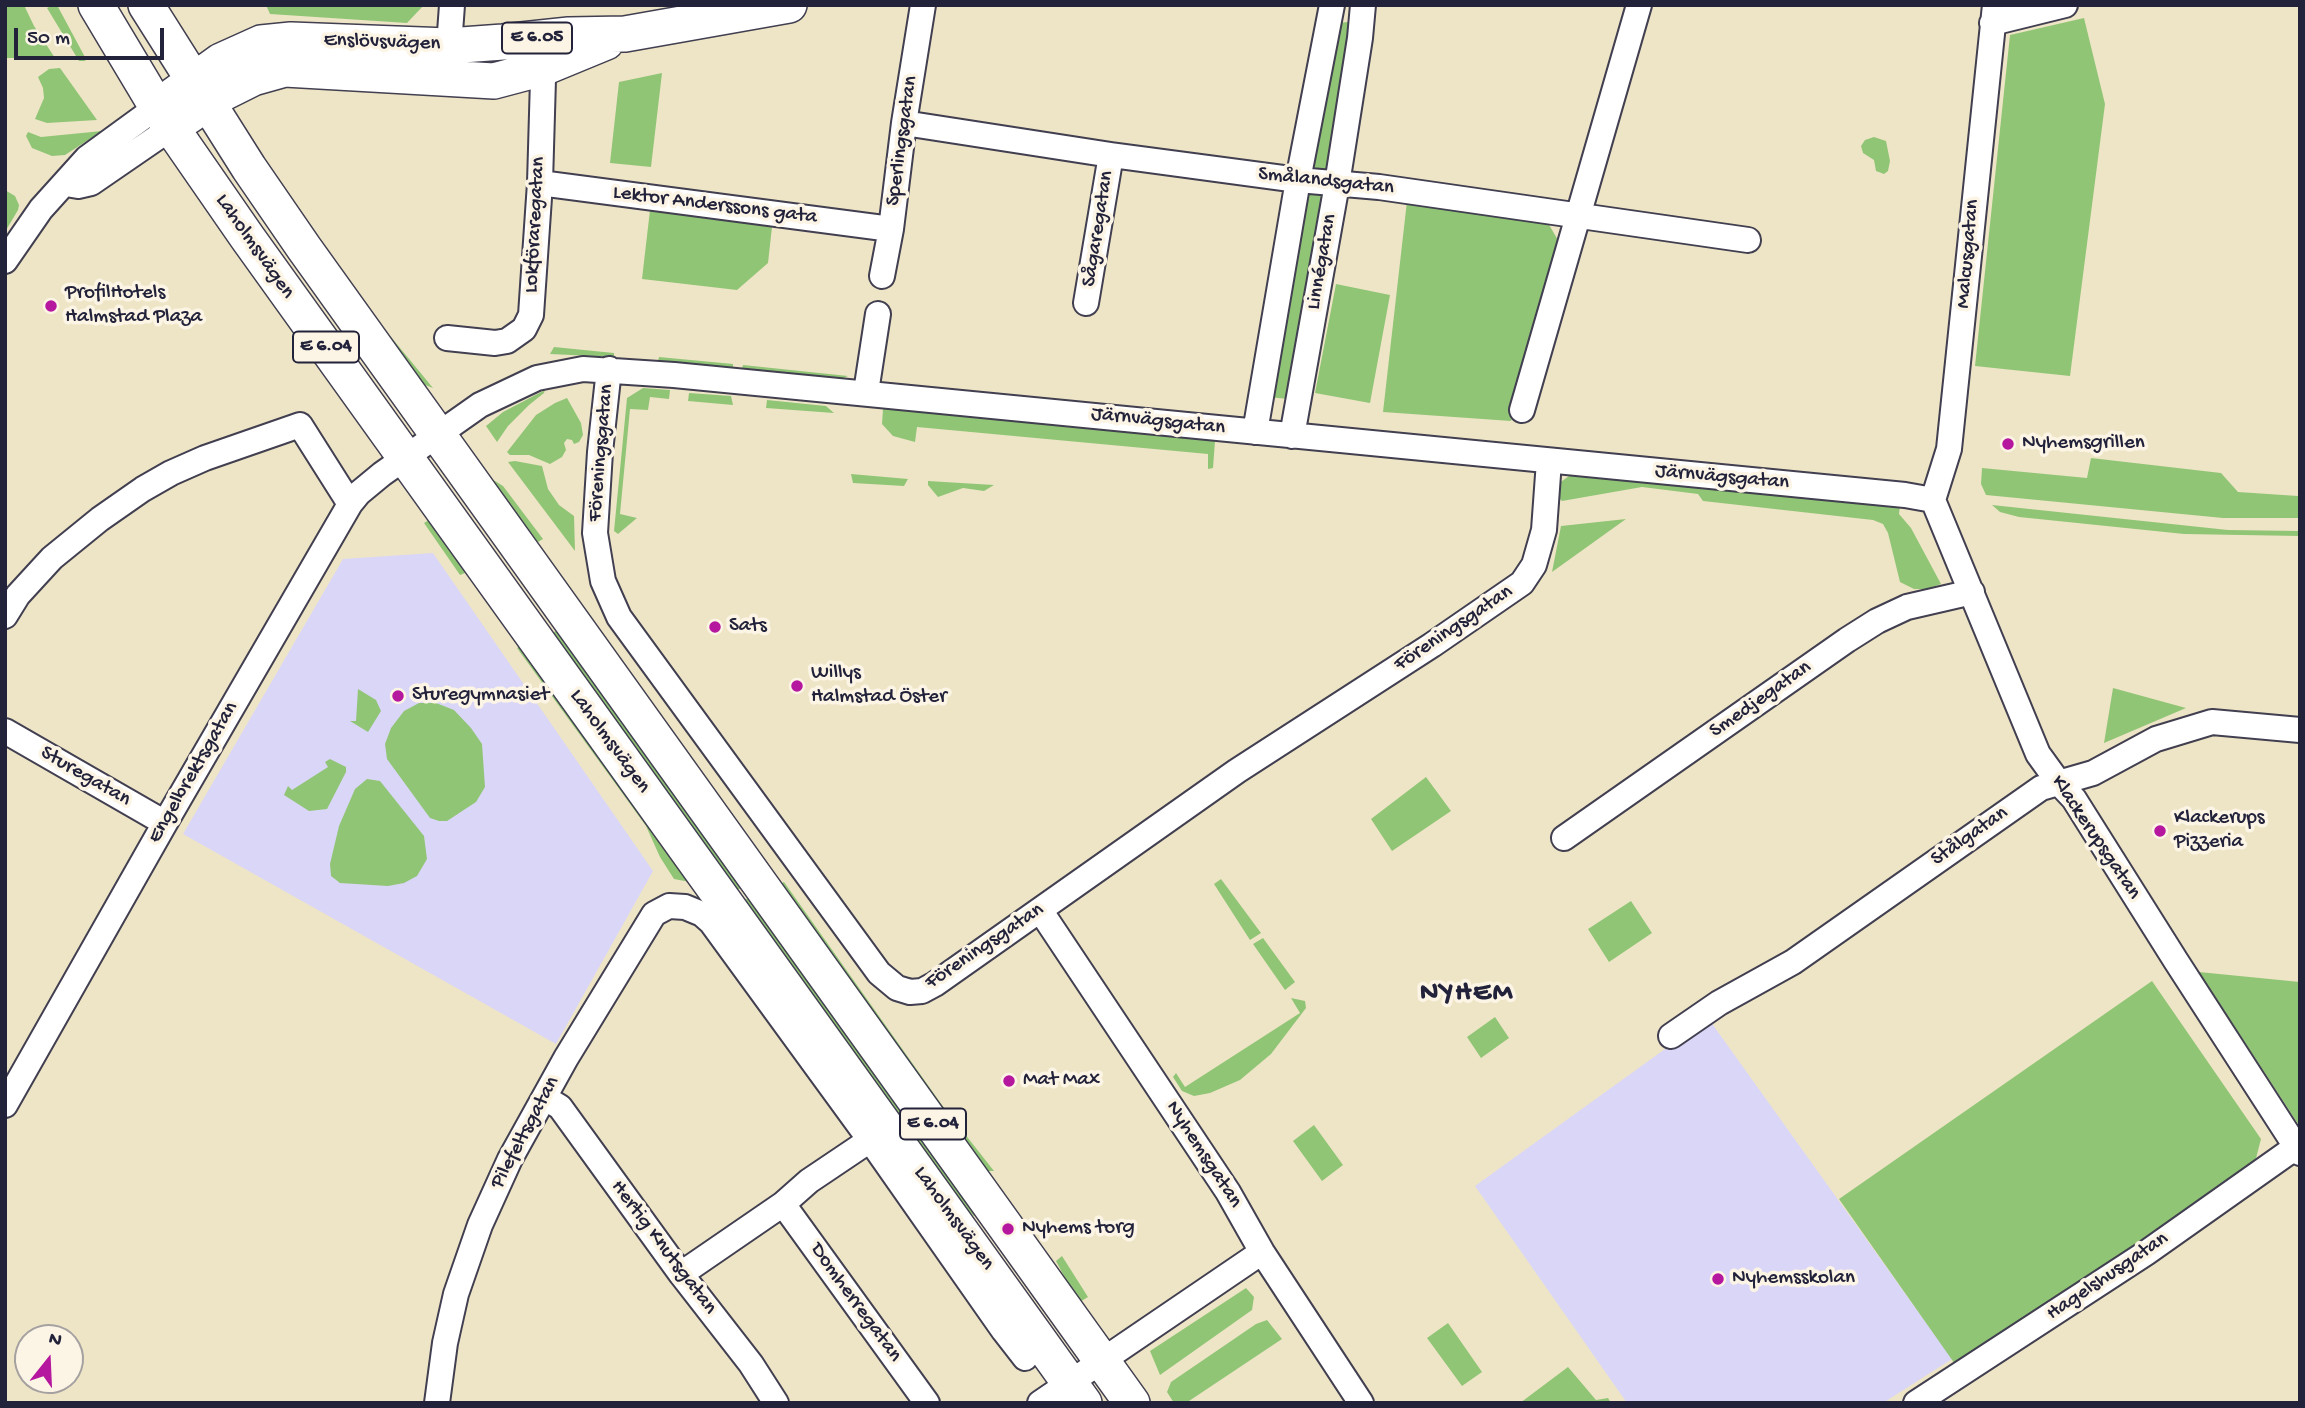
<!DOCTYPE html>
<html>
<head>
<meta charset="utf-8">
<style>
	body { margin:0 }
	#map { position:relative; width:2305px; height:1408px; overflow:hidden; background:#eee5c7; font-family:"Gochi Hand",sans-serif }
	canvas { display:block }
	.frame { position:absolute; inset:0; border:7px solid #22223b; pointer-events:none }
	.north { position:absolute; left:14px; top:1324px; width:70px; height:70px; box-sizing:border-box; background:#fcf5e5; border:2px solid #a5a1a1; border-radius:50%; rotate:18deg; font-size:19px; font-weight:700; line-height:28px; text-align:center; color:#22223b }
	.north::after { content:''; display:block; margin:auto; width:24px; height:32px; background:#b5179e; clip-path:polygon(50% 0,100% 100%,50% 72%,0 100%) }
	.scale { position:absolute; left:14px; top:28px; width:150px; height:32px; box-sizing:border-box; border:4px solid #22223b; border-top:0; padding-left:9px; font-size:21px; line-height:24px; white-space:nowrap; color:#22223b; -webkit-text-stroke:5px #fcf5e5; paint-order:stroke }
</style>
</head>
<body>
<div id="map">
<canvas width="2305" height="1408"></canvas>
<div class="frame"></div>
<div class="north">N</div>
<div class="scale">50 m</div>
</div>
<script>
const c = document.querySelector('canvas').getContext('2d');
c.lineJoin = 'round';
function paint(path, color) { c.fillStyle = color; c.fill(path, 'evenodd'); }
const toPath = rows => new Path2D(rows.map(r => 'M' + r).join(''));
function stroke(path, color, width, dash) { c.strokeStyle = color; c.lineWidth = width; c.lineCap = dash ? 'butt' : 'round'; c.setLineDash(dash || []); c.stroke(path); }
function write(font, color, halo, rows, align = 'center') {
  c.font = font + ' "Gochi Hand",sans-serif'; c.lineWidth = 7; c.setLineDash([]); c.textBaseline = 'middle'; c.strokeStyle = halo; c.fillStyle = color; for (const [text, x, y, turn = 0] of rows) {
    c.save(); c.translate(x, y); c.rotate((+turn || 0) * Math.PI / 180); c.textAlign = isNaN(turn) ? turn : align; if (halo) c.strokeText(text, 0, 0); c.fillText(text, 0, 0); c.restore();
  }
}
paint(toPath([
	[433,553,653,871,556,1044,183,834,343,559],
	[1708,1018,1952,1359,1883,1403,1627,1403,1475,1186]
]), '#dad6f7');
paint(toPath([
	[5,5,24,5,34,26,55,58,5,58],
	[53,5,57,5,86,59,85,61,79,61,47,8],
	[266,5,424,5,407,23,270,14],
	[2084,18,2105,104,2070,376,1975,366,2010,35],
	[1347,22,1354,26,1330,171,1308,171,1339,23],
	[60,68,97,120,47,123,35,119,44,98,43,88,38,77,49,69],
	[662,73,651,167,610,163,619,82],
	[102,131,65,155,52,156,32,148,26,136,28,132,41,137],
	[1874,137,1886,141,1890,161,1888,171,1884,174,1876,171,1874,160,1863,153,1861,146,1865,140],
	[1304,188,1327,190,1289,399,1267,397],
	[5,190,15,196,19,205,18,210,5,232],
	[1407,201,1548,223,1562,247,1511,421,1383,412],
	[650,210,772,227,768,263,737,290,642,279],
	[1336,284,1390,295,1370,403,1315,393],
	[391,337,433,388,415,381,386,339],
	[554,347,614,353,614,357,550,354],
	[659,357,733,364,733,369,658,361],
	[743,365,848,376,841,379,742,369],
	[643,388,670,390,669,399,650,397,648,410,630,409,620,514,637,518,618,534,614,531,627,398],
	[545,390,544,393,529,405,508,426,497,442,486,426,503,412],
	[689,393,731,396,733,405,688,401],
	[567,398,581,423,583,435,579,442,574,444,572,440,567,439,564,443,566,450,562,457,550,464,529,455,510,455,507,452,536,415,555,403],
	[767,400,826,406,834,413,766,408],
	[889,405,1215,441,1213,468,1208,469,1208,454,917,427,915,442,893,436,882,424,883,409],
	[2091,458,2221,473,2238,492,2298,496,2300,483,2300,518,2223,518,1986,495,1981,484,1982,468,2087,478],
	[515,461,542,466,548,489,559,505,574,516,575,551,508,462],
	[1573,473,1900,505,1899,514,1911,528,1941,584,1928,589,1914,589,1900,582,1888,533,1883,524,1873,520,1703,501,1698,494,1642,487,1562,501,1558,497,1558,484],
	[851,474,908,479,904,486,853,483],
	[485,479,495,481,503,486,543,539,538,542,507,512],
	[928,481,994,485,984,491,963,488,938,497,928,485],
	[1992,505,2228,530,2300,531,2300,536,2184,534,2019,517,2000,512],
	[435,516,465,573,460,575,424,523],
	[1626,519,1552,572,1561,526],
	[563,627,749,886,736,890,549,635],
	[520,646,690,882,674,879,660,857,646,826,517,648],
	[2113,688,2186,708,2104,743],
	[358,689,376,700,381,711,368,732,350,721,356,721],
	[419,703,436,703,454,710,471,728,482,744,485,787,476,802,447,821,439,821,430,818,387,759,385,744,391,728,404,711],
	[330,759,346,767,346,772,327,809,309,811,284,795,288,786,292,790,328,767,325,762],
	[1426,777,1451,811,1392,851,1371,819],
	[367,779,380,781,424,836,427,859,417,876,404,883,388,886,340,883,331,876,330,864,339,826,355,789],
	[1221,879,1261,933,1250,940,1214,884],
	[784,882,942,1105,994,1171,987,1171,776,886],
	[750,897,984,1211,974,1216,953,1196,742,902],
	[1631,901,1652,933,1609,962,1588,929],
	[1263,938,1295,982,1285,990,1253,944],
	[2199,972,2300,982,2300,1127],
	[2152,981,2261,1139,2254,1166,1957,1367,1839,1199],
	[1291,998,1305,1001,1306,1008,1271,1054,1240,1080,1210,1093,1194,1096,1182,1091,1173,1077,1176,1073,1185,1087,1300,1013],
	[1495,1017,1509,1038,1481,1058,1467,1037],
	[1314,1125,1343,1165,1322,1181,1293,1141],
	[1062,1256,1088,1297,1078,1303,1056,1261],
	[1246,1288,1254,1297,1252,1310,1160,1375,1150,1351],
	[1267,1320,1282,1339,1186,1403,1174,1403,1167,1392,1171,1382,1256,1324],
	[1448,1323,1482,1372,1462,1386,1427,1338],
	[1568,1367,1596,1400,1608,1398,1611,1403,1520,1403]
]), '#91c576');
const minor = toPath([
	[1992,23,2065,5],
	[448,60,452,5],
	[904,123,1111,155,1298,180,1379,187,1748,240],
	[540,183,891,229],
	[66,184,78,186,91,183,171,128],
	[5,261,41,209,87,158,157,107],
	[882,276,891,229,904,123,923,5],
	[1086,303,1111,155],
	[447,338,495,343,507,341,524,329,531,315,540,183,543,79,541,53],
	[609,369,600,452,595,533,603,581,619,617,879,973,897,988,910,992,922,991,935,984,1237,771,1432,645,1522,583,1534,565,1544,530,1549,461],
	[866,392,878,314],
	[1522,410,1639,5],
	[1255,432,1298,180,1332,5],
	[1292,436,1337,184,1360,38,1363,5],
	[1933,500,2038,754,2059,783,2074,799,2176,961,2300,1153],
	[1933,500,1949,449,1995,5],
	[5,616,18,595,52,558,100,519,143,489,171,473,205,458,300,425,350,504],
	[5,731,165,823],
	[1564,838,1847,640,1877,621,1907,607,1972,592],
	[1040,910,1228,1192,1262,1252,1361,1403],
	[1671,1036,1719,1003,1793,962,2041,788,2093,773,2156,739,2212,722,2300,730],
	[545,1098,560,1107,681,1274,751,1364,776,1403],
	[5,1105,165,823,350,504,359,493,382,474,480,405,537,378,583,369,674,375,1905,495,1933,500],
	[783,1204,927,1403],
	[681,1274,783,1204,809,1181,870,1140],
	[437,1403,445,1343,456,1294,480,1225,510,1159,566,1058,654,914,669,906,685,907,702,914,711,922,870,1140,1004,1331,1025,1358],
	[1040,1403,1262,1252],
	[1916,1403,2146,1253,2296,1147]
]);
const highway = toPath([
	[96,5,157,107,247,237,1084,1403],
	[146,5,249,168,304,248,1132,1403],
	[174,95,221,61,261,43,291,40,448,46,503,42,569,35,625,34,789,5],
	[187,117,221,94,253,78,285,69,494,81,543,68,606,42]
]);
stroke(minor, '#413f50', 28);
stroke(highway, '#413f50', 38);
stroke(minor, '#fff', 24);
stroke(highway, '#fff', 35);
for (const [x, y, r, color] of [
	[51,306,7,"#b5179e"],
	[2008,444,7,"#b5179e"],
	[715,627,7,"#b5179e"],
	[797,686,7,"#b5179e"],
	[398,696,7,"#b5179e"],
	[2160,831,7,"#b5179e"],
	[1009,1081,7,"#b5179e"],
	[1008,1229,7,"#b5179e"],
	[1718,1279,7,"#b5179e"]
]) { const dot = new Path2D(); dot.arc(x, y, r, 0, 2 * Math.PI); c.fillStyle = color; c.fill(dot); stroke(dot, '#fcf5e5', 2.5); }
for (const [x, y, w] of [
	[537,38,70],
	[326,347,66],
	[933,1124,66]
]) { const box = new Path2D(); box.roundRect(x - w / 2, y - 15.5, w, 31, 5); c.fillStyle = '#fcf5e5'; c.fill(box); stroke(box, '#22223b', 2); }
write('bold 19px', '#22223b', null, [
	["E 6.05",537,38],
	["E 6.04",326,347],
	["E 6.04",933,1124]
]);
write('21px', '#22223b', '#fcf5e5', [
	["Enslövsvägen",382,43,2],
	["Sperlingsgatan",903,141,-82],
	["Smålandsgatan",1326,182,6],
	["Lektor Anderssons gata",715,206,7],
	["Lokföraregatan",536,225,-87],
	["Sågaregatan",1099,229,-81],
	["Laholmsvägen",254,247,55],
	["Malcusgatan",1969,254,-85],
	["Linnégatan",1323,262,-80],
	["Järnvägsgatan",1158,422,6],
	["Föreningsgatan",602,453,-85],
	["Järnvägsgatan",1722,478,5],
	["Föreningsgatan",1454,629,-34],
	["Smedjegatan",1761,700,-35],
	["Laholmsvägen",609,742,54],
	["Engelbrektsgatan",194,773,-60],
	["Sturegatan",85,777,30],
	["Stålgatan",1970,837,-35],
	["Klackerupsgatan",2095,838,56],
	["Föreningsgatan",985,947,-34],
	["Pilefeltsgatan",526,1133,-62],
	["Nyhemsgatan",1203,1155,57],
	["Laholmsvägen",953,1219,54],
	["Hertig Knutsgatan",663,1248,53],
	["Hagelshusgatan",2108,1277,-34],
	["Domherregatan",855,1303,54]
]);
write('21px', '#22223b', '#fcf5e5', [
	["ProfilHotels",65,294],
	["Halmstad Plaza",65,318],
	["Nyhemsgrillen",2022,444],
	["Sats",729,627],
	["Willys",811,674],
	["Halmstad Öster",811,698],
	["Sturegymnasiet",412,696],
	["Klackerups",2174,819],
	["Pizzeria",2174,843],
	["Mat Max",1023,1081],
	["Nyhems torg",1022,1229],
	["Nyhemsskolan",1732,1279]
], 'left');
c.letterSpacing = '2px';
write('bold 28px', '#22223b', '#fcf5e5', [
	["NYHEM",1467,995]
]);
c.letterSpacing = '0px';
</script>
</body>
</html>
